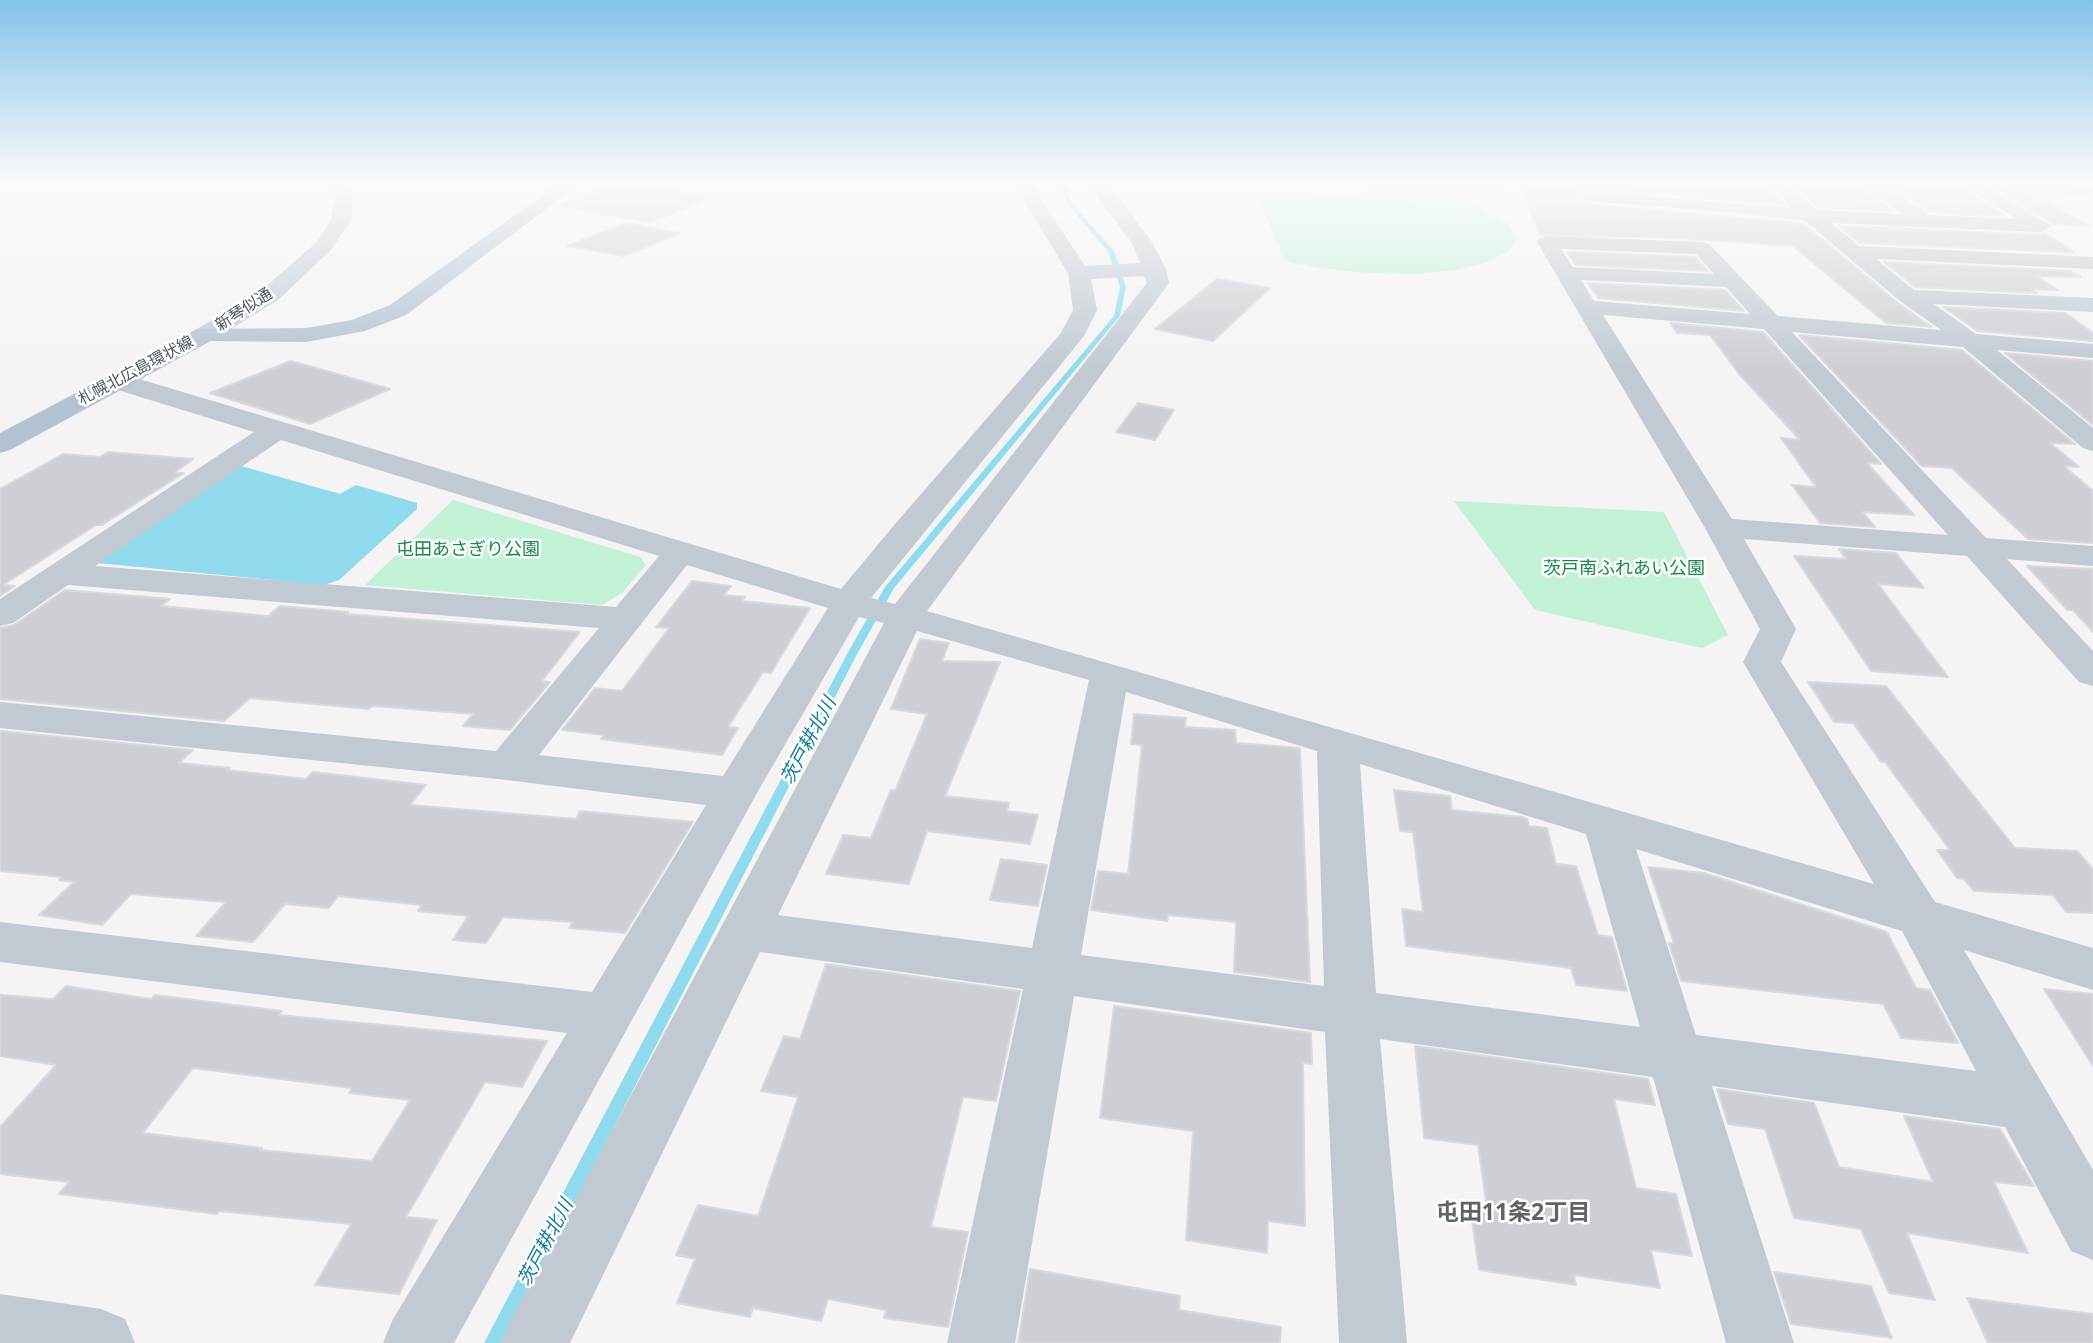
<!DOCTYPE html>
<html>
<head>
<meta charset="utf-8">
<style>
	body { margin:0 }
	canvas { display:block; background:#f5f3f3 }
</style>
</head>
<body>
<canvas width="2093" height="1343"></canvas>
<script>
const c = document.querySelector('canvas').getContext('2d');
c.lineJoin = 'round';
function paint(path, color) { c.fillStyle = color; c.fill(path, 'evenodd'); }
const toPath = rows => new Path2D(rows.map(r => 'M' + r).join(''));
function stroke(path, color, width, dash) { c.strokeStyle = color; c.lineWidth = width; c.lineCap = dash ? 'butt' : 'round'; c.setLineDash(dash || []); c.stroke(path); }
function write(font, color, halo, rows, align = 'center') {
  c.font = font + ' "Noto Sans","Noto Sans JP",sans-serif'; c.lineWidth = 5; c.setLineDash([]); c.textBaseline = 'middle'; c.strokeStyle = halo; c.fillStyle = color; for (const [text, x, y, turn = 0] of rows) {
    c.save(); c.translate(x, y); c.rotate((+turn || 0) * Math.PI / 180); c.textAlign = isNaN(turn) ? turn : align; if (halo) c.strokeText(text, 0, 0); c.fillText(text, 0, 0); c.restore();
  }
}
paint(toPath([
	[1342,183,1341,183,1518,183,1489,190,1438,193,1383,190],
	[1276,193,1475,205,1509,225,1515,237,1510,250,1486,263,1455,270,1418,274,1368,273,1319,268,1285,261,1258,197],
	[453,500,640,557,646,565,622,593,602,605,365,585],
	[1454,501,1664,512,1728,635,1702,648,1535,610]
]), '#c3f1d5');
paint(toPath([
	[241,466,340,494,356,485,417,503,417,509,339,580,324,585,97,563]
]), '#90daee');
paint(toPath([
	[1060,183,1064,183,1072,204,1114,251,1126,287,1120,316,894,588,856,656,503,1343,484,1343,846,656,885,587,1114,316,1120,287,1108,251,1068,205,1060,183]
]), '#90daee');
const building = toPath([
	[620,183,629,183,714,197,650,222,557,205,620,183],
	[1520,183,1766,184,1785,205,1587,188,1576,197,1587,204,1804,224,1898,303,1932,327,1886,323,1793,246,1681,238,1540,235,1520,183],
	[1803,183,1859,183,1894,211,1817,207,1793,185,1807,186,1803,183],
	[1885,183,1958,184,2006,216,1930,212,1885,183],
	[1991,186,2029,192,2090,226,2053,224,1991,186],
	[626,223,680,233,624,256,567,246,626,223],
	[1839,226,2041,235,2045,233,2074,252,1860,243,1839,226],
	[1567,252,1695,257,1708,271,1576,265,1567,252],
	[1884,262,2070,271,2081,277,2036,276,2058,290,2031,289,2037,293,1915,287,1884,262],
	[1217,279,1270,288,1213,341,1155,329,1217,279],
	[1588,283,1725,290,1744,311,1598,298,1588,283],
	[1943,307,2065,313,2093,333,2093,341,1977,331,1943,307],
	[1670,323,1763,332,1881,464,1867,463,1914,515,1863,512,1875,527,1820,523,1792,485,1816,487,1781,438,1800,440,1740,375,1710,335,1677,333,1670,323],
	[1799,335,1962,350,2075,444,2050,443,2079,467,2064,466,2093,491,2093,543,2028,539,1952,468,1922,466,1799,335],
	[2005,353,2093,361,2093,425,2005,353],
	[291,361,390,389,310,424,210,393,291,361],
	[1138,403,1174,410,1155,440,1116,432,1138,403],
	[108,452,193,459,174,473,184,473,102,525,96,525,3,585,15,586,0,596,0,489,63,454,100,457,108,452],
	[1839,549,1896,553,1924,588,1878,584,1948,677,1871,671,1794,556,1846,559,1839,549],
	[2027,566,2093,569,2093,632,2073,610,2067,610,2027,566],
	[692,581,731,586,724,595,745,597,742,601,810,608,771,673,763,672,728,727,738,728,722,755,601,739,604,735,562,730,595,688,622,691,669,628,656,627,692,581],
	[65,590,170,599,161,606,268,616,280,606,348,612,346,614,580,632,542,681,550,682,510,730,463,726,473,714,373,706,369,709,250,698,224,721,0,699,0,628,14,625,65,590],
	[920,639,949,643,942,661,1000,662,945,796,1009,803,1007,811,1038,815,1030,844,927,831,909,884,826,874,843,835,871,838,891,790,895,791,927,714,891,709,920,639],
	[1808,682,1886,686,2015,848,2077,851,2093,869,2093,913,2066,912,2053,895,1974,891,1964,879,1957,878,1937,850,1950,850,1885,762,1881,762,1853,723,1834,722,1808,682],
	[1134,714,1186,718,1185,727,1235,730,1236,743,1300,748,1310,982,1234,972,1236,922,1168,915,1167,921,1091,910,1098,871,1128,874,1142,745,1131,744,1134,714],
	[0,731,193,750,179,763,230,768,227,770,306,779,313,772,426,785,410,805,576,819,580,811,693,822,625,933,569,928,573,922,503,917,486,943,453,940,468,916,418,911,422,905,338,896,329,908,285,904,253,942,196,936,226,902,131,894,102,925,39,915,74,882,59,880,62,877,0,871,0,731],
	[1394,790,1450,796,1452,810,1522,817,1527,819,1529,826,1547,828,1556,864,1576,866,1598,935,1612,937,1627,991,1576,985,1571,968,1406,946,1402,909,1423,912,1413,832,1400,831,1394,790],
	[1001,859,1047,865,1038,906,990,900,1001,859],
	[1648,867,1704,873,1887,932,1916,988,1930,990,1958,1043,1901,1038,1883,1004,1681,981,1669,943,1674,943,1648,867],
	[826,964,1020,991,996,1101,963,1097,931,1227,968,1232,948,1327,884,1318,886,1310,828,1299,821,1321,753,1308,750,1317,677,1303,695,1259,676,1255,698,1205,758,1216,798,1097,761,1091,784,1036,800,1039,826,964],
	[66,986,151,999,155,995,282,1011,279,1015,547,1041,522,1087,485,1082,406,1217,437,1220,399,1294,315,1285,351,1224,219,1211,217,1214,59,1194,69,1182,0,1174,0,1127,56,1065,0,1056,0,995,53,999,66,986],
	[193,1068,352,1088,349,1093,410,1100,372,1161,260,1150,262,1148,143,1133,193,1068],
	[2044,989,2093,994,2093,1066,2044,989],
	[1114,1006,1311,1033,1312,1064,1303,1063,1305,1226,1268,1221,1267,1253,1186,1240,1193,1131,1100,1118,1114,1006],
	[1415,1046,1648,1079,1655,1105,1614,1099,1636,1188,1676,1194,1692,1256,1651,1250,1660,1288,1574,1275,1576,1285,1479,1270,1470,1206,1487,1208,1478,1145,1424,1138,1415,1046],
	[1717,1089,1814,1103,1839,1167,1933,1182,1904,1116,2000,1129,2034,1186,1994,1182,2028,1253,1907,1233,1935,1300,1889,1293,1861,1229,1794,1218,1765,1129,1728,1124,1717,1089],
	[1030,1269,1180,1296,1179,1310,1281,1327,1280,1343,1018,1343,1030,1269],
	[1774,1272,1871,1286,1892,1338,1791,1324,1774,1272],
	[1967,1298,2093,1314,2093,1343,1988,1343,1967,1298]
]);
paint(building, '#cdcfd5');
stroke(building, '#d7d9de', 2);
paint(toPath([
	[1018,183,1036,183,1041,199,1085,266,1140,263,1132,243,1099,199,1090,183,1108,183,1152,242,1166,269,1169,283,927,611,1874,884,1743,662,1760,629,1705,528,1537,242,1540,238,1547,236,1702,242,1709,244,1778,316,1941,330,1900,301,1805,221,1740,213,1587,201,1578,196,1587,191,1792,208,1768,183,1787,183,1816,210,1902,214,1861,183,1881,183,1929,215,2016,219,1960,183,1981,183,2051,226,2041,232,1831,223,1859,246,2093,257,2093,269,1876,259,1914,290,2093,298,2093,312,1934,304,1976,334,2093,344,2093,358,1997,350,2093,428,2093,451,2083,448,1963,347,1792,332,1986,538,2093,546,2093,566,2007,559,2093,651,2093,686,2079,682,1967,556,1744,539,1796,629,1781,662,1935,902,2093,948,2093,990,1964,950,2093,1170,2093,1260,2071,1251,2005,1127,1712,1086,1794,1343,1726,1343,1653,1077,1380,1039,1407,1343,1339,1343,1325,1032,1074,996,1015,1343,947,1343,1023,989,760,952,570,1343,501,1343,511,1319,884,623,859,617,757,793,454,1343,383,1343,393,1319,567,1033,0,962,0,922,592,992,706,805,507,780,0,728,0,702,496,751,599,628,68,585,13,623,0,626,0,599,254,432,108,387,104,381,108,375,117,373,126,375,841,589,895,524,1061,333,1073,310,1068,273,1023,199,1018,183],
	[1561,249,1696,254,1714,274,1573,267,1561,249],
	[1144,276,1147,283,895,604,871,598,1084,336,1097,310,1091,279,1144,276],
	[1581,280,1726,287,1750,314,1594,301,1581,280],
	[1603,315,1764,329,1948,535,1732,519,1603,315],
	[281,440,659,556,616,607,95,566,281,440],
	[687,565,828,608,723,776,539,755,687,565],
	[917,631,1089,680,1032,948,778,915,917,631],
	[1126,692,1317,751,1324,986,1081,955,1126,692],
	[1360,764,1586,834,1640,1027,1376,993,1360,764],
	[1636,849,1902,931,1976,1071,1696,1035,1636,849],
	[2005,183,2093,186,2093,196,2014,188,2005,183],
	[0,1294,101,1309,125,1319,135,1343,0,1343,0,1294]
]), '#c1cad2');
paint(toPath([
	[331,183,349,183,353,199,351,220,331,250,279,299,215,339,206,341,197,339,194,334,197,329,263,289,317,242,331,220,335,199,331,183]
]), '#c1cbd6');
paint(toPath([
	[560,183,580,183,406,315,365,331,306,342,211,341,10,450,0,453,0,433,197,329,306,328,352,320,390,305,560,183]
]), '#b3c2d1');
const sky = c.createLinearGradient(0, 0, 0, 371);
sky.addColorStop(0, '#85c3ea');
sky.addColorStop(0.49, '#fafafa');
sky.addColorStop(1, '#fafafa00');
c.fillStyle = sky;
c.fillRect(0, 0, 2093, 371);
write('16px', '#4a5661', '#fff', [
	["新琴似通",244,310,-33],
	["札幌北広島環状線",136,371,-28]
]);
write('18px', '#17864f', '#fff', [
	["屯田あさぎり公園",468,550],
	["茨戸南ふれあい公園",1624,569]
]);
write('italic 19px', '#0c7c9b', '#fff', [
	["茨戸耕北川",809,741,-62],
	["茨戸耕北川",546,1243,-62]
]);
write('bold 23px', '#5f6368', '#fff', [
	["屯田11条2丁目",1513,1213]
]);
</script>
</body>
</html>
